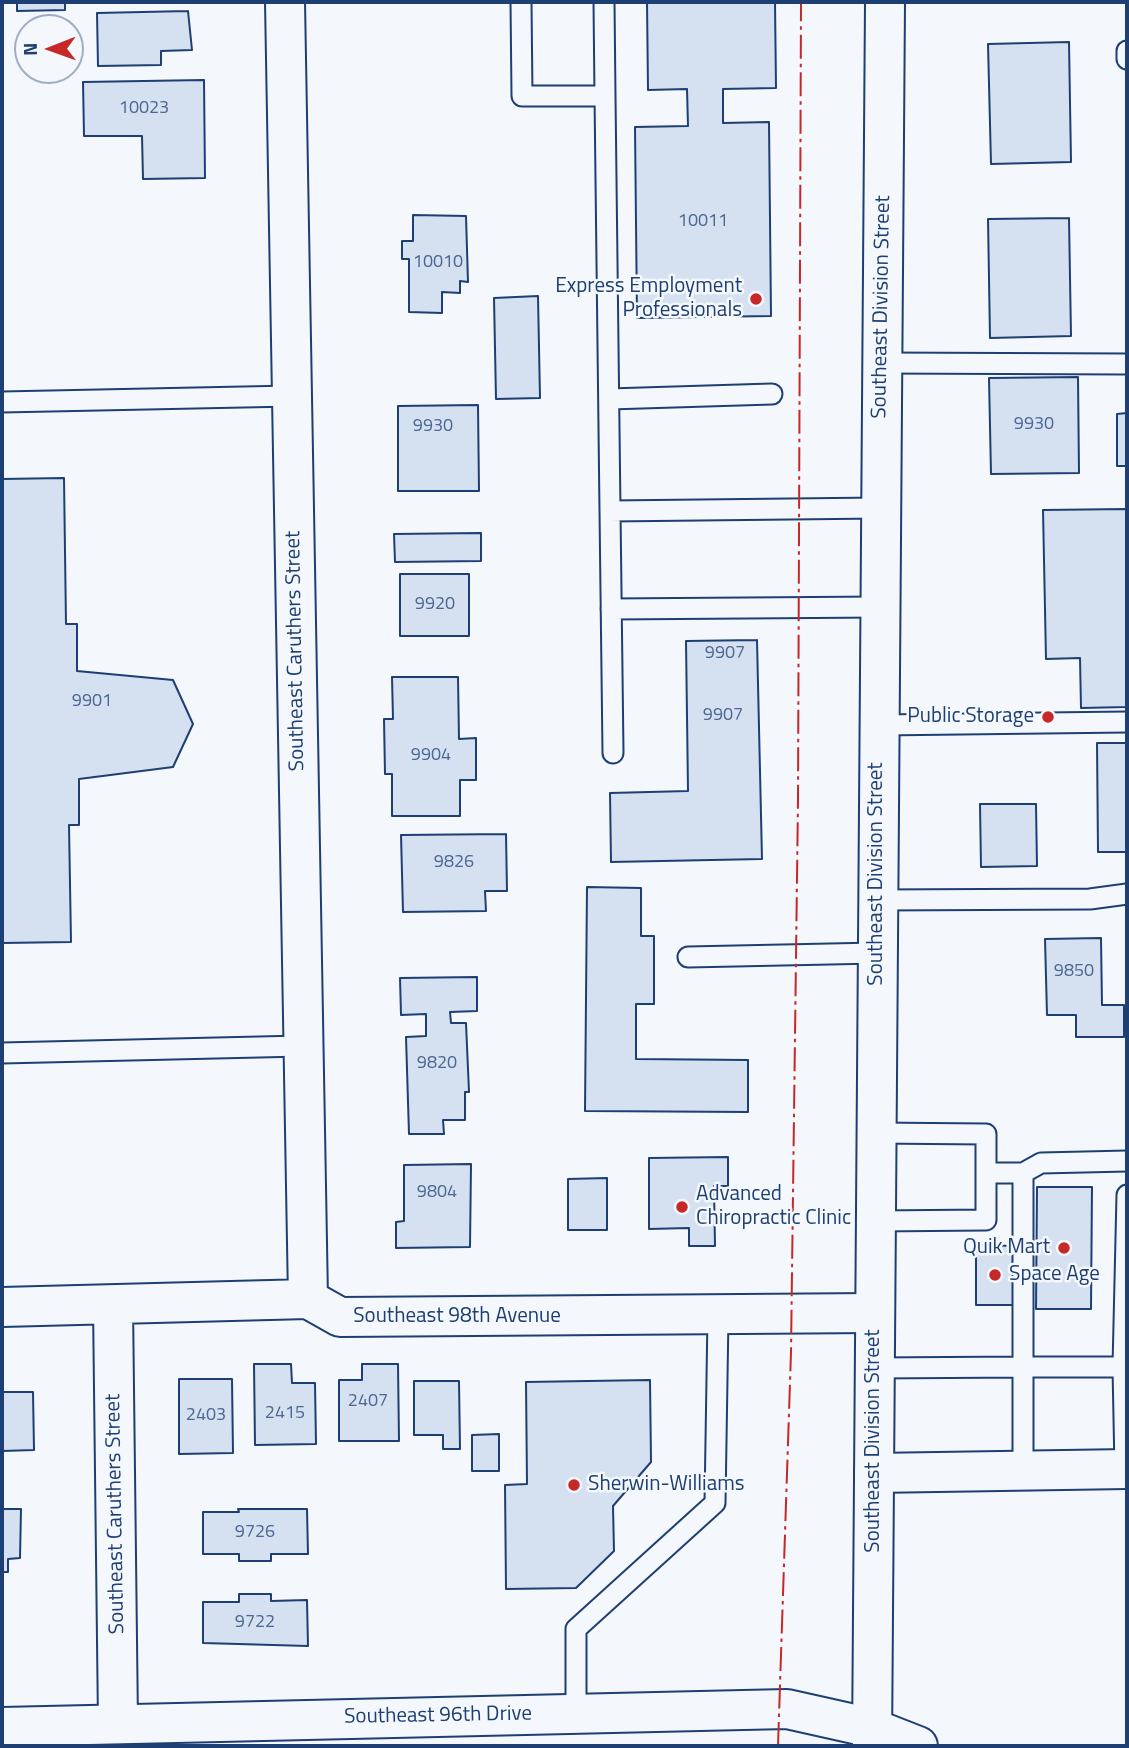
<!DOCTYPE html>
<html>
<head>
<meta charset="utf-8">
<style>
	body { margin:0 }
	#map { position:relative; width:1129px; height:1748px; overflow:hidden; background:#f4f7fb; font-family:"Titillium Web",sans-serif }
	canvas { display:block }
	.frame { position:absolute; inset:0; border:4px solid #1d3f73; pointer-events:none }
	.north { position:absolute; left:14px; top:14px; width:70px; height:70px; box-sizing:border-box; background:#f4f7fb; border:2px solid #9eadc5; border-radius:50%; rotate:269deg; font-size:19px; font-weight:700; line-height:28px; text-align:center; color:#1d3f73 }
	.north::after { content:''; display:block; margin:auto; width:24px; height:32px; background:#c62828; clip-path:polygon(50% 0,100% 100%,50% 72%,0 100%) }
</style>
</head>
<body>
<div id="map">
<canvas width="1129" height="1748"></canvas>
<div class="frame"></div>
<div class="north">N</div>
</div>
<script>
const c = document.querySelector('canvas').getContext('2d');
c.lineJoin = 'round';
function paint(path, color) { c.fillStyle = color; c.fill(path, 'evenodd'); }
const toPath = rows => new Path2D(rows.map(r => 'M' + r).join(''));
function stroke(path, color, width, dash) { c.strokeStyle = color; c.lineWidth = width; c.lineCap = dash ? 'butt' : 'round'; c.setLineDash(dash || []); c.stroke(path); }
function write(font, color, halo, rows, align = 'center') {
  c.font = font + ' "Titillium Web",sans-serif'; c.lineWidth = 5; c.setLineDash([]); c.textBaseline = 'middle'; c.strokeStyle = halo; c.fillStyle = color; for (const [text, x, y, turn = 0] of rows) {
    c.save(); c.translate(x, y); c.rotate((+turn || 0) * Math.PI / 180); c.textAlign = isNaN(turn) ? turn : align; if (halo) c.strokeText(text, 0, 0); c.fillText(text, 0, 0); c.restore();
  }
}
const building = toPath([
	[17,2,65,2,65,10,17,11,17,2],
	[647,2,775,2,776,88,723,89,723,123,769,122,771,316,637,318,635,127,688,126,687,89,648,90,647,2],
	[188,11,192,50,161,51,161,65,98,66,97,13,188,11],
	[1069,42,1071,162,991,164,988,44,1069,42],
	[204,80,205,178,143,179,142,136,84,136,83,82,204,80],
	[413,215,466,216,468,282,460,281,460,293,442,292,442,313,409,312,409,259,402,259,402,241,413,241,413,215],
	[1069,218,1071,336,990,338,988,219,1069,218],
	[538,296,540,398,496,399,494,298,538,296],
	[1078,377,1079,473,991,474,989,378,1078,377],
	[478,405,479,491,398,491,398,406,478,405],
	[1127,413,1127,466,1117,466,1117,414,1127,413],
	[64,478,66,624,77,624,77,671,173,680,193,724,173,767,79,779,79,825,69,825,71,942,2,943,2,479,64,478],
	[1127,509,1127,707,1081,708,1080,658,1046,659,1043,510,1127,509],
	[481,533,481,561,395,562,394,534,481,533],
	[400,574,469,574,469,636,400,636,400,574],
	[757,640,762,859,611,862,610,793,688,791,686,641,757,640],
	[392,677,458,677,459,739,476,738,476,780,460,780,460,816,392,816,392,774,385,774,384,719,393,719,392,677],
	[1097,743,1127,743,1127,852,1098,852,1097,743],
	[980,804,1036,804,1037,866,981,867,980,804],
	[506,834,507,891,485,891,486,911,403,912,401,835,506,834],
	[587,887,641,888,641,936,654,936,654,1004,636,1004,636,1059,748,1060,748,1112,585,1111,587,887],
	[1101,938,1102,1005,1124,1005,1124,1037,1076,1037,1076,1015,1047,1015,1045,939,1101,938],
	[477,977,477,1011,450,1012,451,1023,466,1023,469,1092,465,1092,465,1120,443,1120,444,1134,409,1134,406,1037,426,1036,426,1014,401,1015,400,978,477,977],
	[728,1157,728,1186,714,1186,715,1246,689,1246,689,1228,649,1229,649,1158,728,1157],
	[471,1164,470,1247,396,1248,396,1222,404,1221,404,1165,471,1164],
	[607,1178,607,1230,568,1230,568,1179,607,1178],
	[1037,1187,1092,1187,1091,1309,1036,1309,1037,1187],
	[976,1245,1015,1246,1015,1305,976,1305,976,1245],
	[254,1364,291,1364,292,1383,315,1383,316,1444,255,1445,254,1364],
	[362,1364,398,1364,399,1441,339,1441,339,1380,362,1380,362,1364],
	[179,1379,232,1379,233,1453,179,1454,179,1379],
	[650,1380,651,1462,613,1506,614,1551,576,1588,506,1589,505,1485,527,1484,526,1382,650,1380],
	[414,1381,459,1381,460,1449,443,1449,443,1435,414,1435,414,1381],
	[2,1392,33,1392,34,1450,2,1451,2,1392],
	[499,1434,499,1471,472,1471,472,1435,499,1434],
	[2,1509,21,1509,20,1558,8,1559,8,1572,2,1572,2,1509],
	[238,1509,307,1509,308,1554,271,1554,271,1561,239,1561,239,1554,203,1554,203,1512,239,1512,238,1509],
	[239,1594,271,1594,271,1601,307,1600,308,1646,203,1643,203,1602,239,1602,239,1594]
]);
paint(building, '#d5e0f0');
stroke(building, '#1d3f73', 2);
const service = toPath([
	[521,2,522,96,605,96,610,511,880,508],
	[604,2,605,96],
	[1127,51,1127,59],
	[881,363,1127,364],
	[609,399,772,394],
	[2,402,292,396],
	[610,511,613,753],
	[611,609,880,607],
	[879,725,1127,722],
	[877,900,1090,899,1127,894],
	[688,957,877,953],
	[2,1053,302,1046],
	[875,1133,986,1134,986,1220,875,1221],
	[1023,1173,1041,1163,1127,1161],
	[1123,1367,1127,1195],
	[874,1368,1023,1367,1023,1173,986,1173],
	[1023,1471,1023,1367,1123,1367,1125,1469],
	[576,1713,576,1629,715,1503,718,1316]
]);
const minor = toPath([
	[285,2,308,1299],
	[113,1305,118,1724],
	[2,1307,308,1299,340,1317,874,1313],
	[874,1473,1127,1469]
]);
const tertiary = toPath([
	[2,1727,787,1709,872,1728]
]);
const primary = toPath([
	[872,1746,885,2]
]);
const motorway = toPath([
	[872,1728,918,1746]
]);
stroke(service, '#1d3f73', 23);
stroke(minor, '#1d3f73', 42);
stroke(tertiary, '#1d3f73', 42);
stroke(primary, '#1d3f73', 42);
stroke(motorway, '#1d3f73', 42);
stroke(service, '#f4f7fb', 19);
stroke(minor, '#f4f7fb', 38);
stroke(tertiary, '#f4f7fb', 38);
stroke(primary, '#f4f7fb', 38);
stroke(motorway, '#f4f7fb', 38);
stroke(toPath([
	[778,1746,791,1352,798,800,801,2]
]), '#c62828', 2, [24, 5, 3.5, 5]);
for (const [x, y, r, color] of [
	[756,299,7,"#c62828"],
	[1048,717,7,"#c62828"],
	[682,1207,7,"#c62828"],
	[1064,1248,7,"#c62828"],
	[995,1275,7,"#c62828"],
	[574,1485,7,"#c62828"]
]) { const dot = new Path2D(); dot.arc(x, y, r, 0, 2 * Math.PI); c.fillStyle = color; c.fill(dot); stroke(dot, '#f4f7fb', 2.5); }
write('18px', '#4b6792', null, [
	["10023",144,109],
	["10011",703,222],
	["10010",438,263],
	["9930",1034,425],
	["9930",433,427],
	["9920",435,605],
	["9907",725,654],
	["9901",92,702],
	["9907",723,716],
	["9904",431,756],
	["9826",454,863],
	["9850",1074,972],
	["9820",437,1064],
	["9804",437,1193],
	["2407",368,1402],
	["2415",285,1414],
	["2403",206,1416],
	["9726",255,1533],
	["9722",255,1623]
]);
write('21px', '#1d3f73', '#f4f7fb', [
	["Express Employment",742,287],
	["Professionals",742,311],
	["Public Storage",1034,717],
	["Advanced",696,1195,"left"],
	["Chiropractic Clinic",696,1219,"left"],
	["Quik Mart",1050,1248],
	["Space Age",1009,1275,"left"],
	["Sherwin-Williams",588,1485,"left"]
], 'right');
write('21px', '#1d3f73', '#f4f7fb', [
	["Southeast Division Street",882,307,-89],
	["Southeast Caruthers Street",296,651,-91],
	["Southeast Division Street",877,874,-90],
	["Southeast 98th Avenue",457,1317],
	["Southeast Division Street",874,1441,-90],
	["Southeast Caruthers Street",116,1514,-91],
	["Southeast 96th Drive",438,1716,-1]
]);
</script>
</body>
</html>
